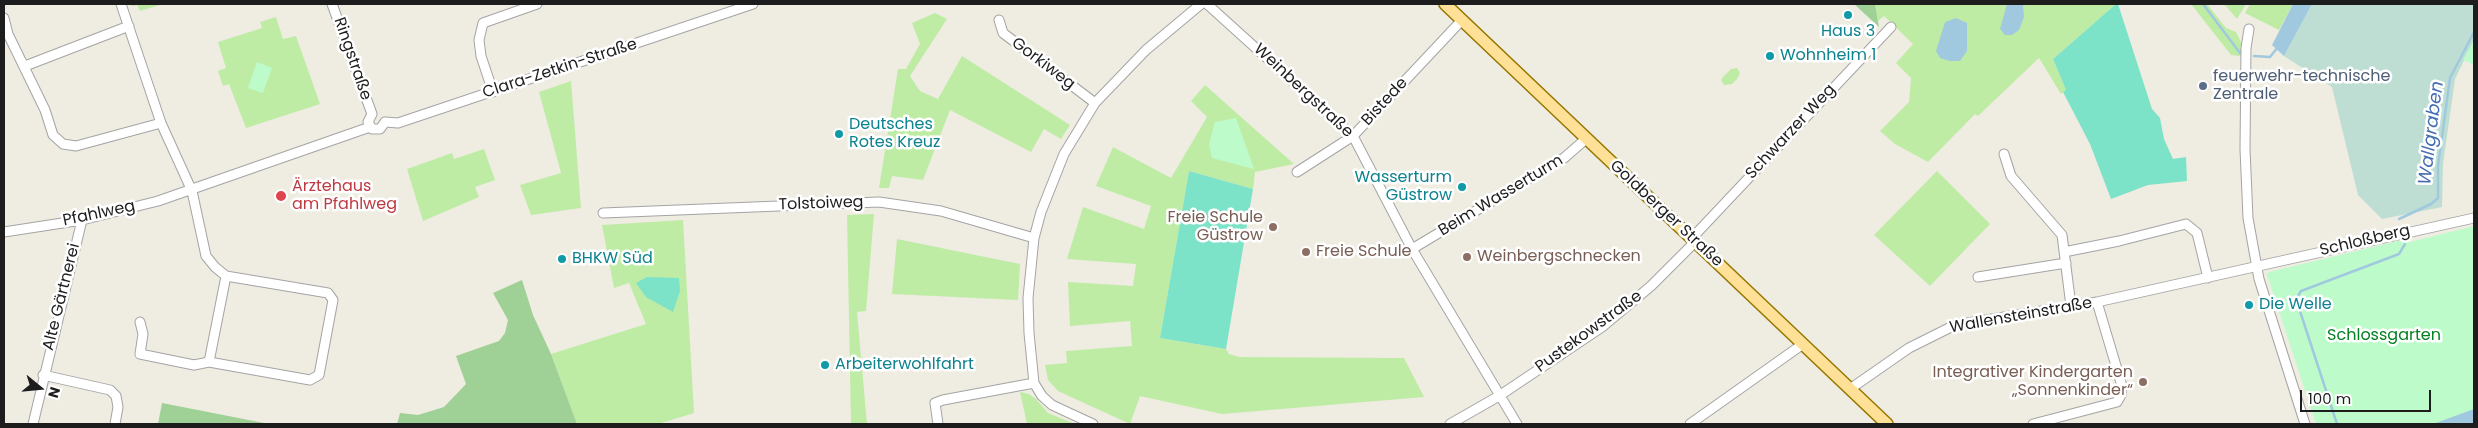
<!DOCTYPE html>
<html>
<head>
<meta charset="utf-8">
<style>
	body { margin:0 }
	#map { position:relative; width:2478px; height:428px; overflow:hidden; background:#efece2; font-family:Poppins,sans-serif }
	canvas { display:block }
	.frame { position:absolute; inset:0; border:5px solid #1d1d1d; pointer-events:none }
	.north { position:absolute; left:15px; top:363px; width:50px; height:50px; -webkit-text-stroke:4px #fff; paint-order:stroke; rotate:107deg; font-size:14px; font-weight:700; line-height:20px; text-align:center; color:#1d1d1d }
	.north::after { content:''; display:block; margin:auto; width:18px; height:22px; background:#1d1d1d; clip-path:polygon(50% 0,100% 100%,50% 72%,0 100%) }
	.scale { position:absolute; left:2300px; top:390px; width:131px; height:22px; box-sizing:border-box; border:2px solid #1d1d1d; border-top:0; padding-left:6px; font-size:15px; line-height:18px; white-space:nowrap; color:#1d1d1d; -webkit-text-stroke:4px #fff; paint-order:stroke }
</style>
</head>
<body>
<div id="map">
<canvas width="2478" height="428"></canvas>
<div class="frame"></div>
<div class="north">N</div>
<div class="scale">100 m</div>
</div>
<script>
const c = document.querySelector('canvas').getContext('2d');
c.lineJoin = 'round';
function paint(path, color) { c.fillStyle = color; c.fill(path, 'evenodd'); }
const toPath = rows => new Path2D(rows.map(r => 'M' + r).join(''));
function stroke(path, color, width, dash) { c.strokeStyle = color; c.lineWidth = width; c.lineCap = dash ? 'butt' : 'round'; c.setLineDash(dash || []); c.stroke(path); }
function write(font, color, halo, rows, align = 'center') {
  c.font = font + ' Poppins,sans-serif'; c.lineWidth = 5; c.setLineDash([]); c.textBaseline = 'middle'; c.strokeStyle = halo; c.fillStyle = color; for (const [text, x, y, turn = 0] of rows) {
    c.save(); c.translate(x, y); c.rotate((+turn || 0) * Math.PI / 180); c.textAlign = isNaN(turn) ? turn : align; if (halo) c.strokeText(text, 0, 0); c.fillText(text, 0, 0); c.restore();
  }
}
paint(toPath([
	[131,4,163,4,140,11,137,5,132,6],
	[1875,4,2116,4,2053,59,2066,90,2061,94,2039,58,1978,116,1975,114,1928,162,1895,144,1880,131,1909,102,1911,78,1896,63,1913,44,1884,16,1878,21],
	[2191,4,2207,4,2226,28,2236,32,2241,42,2241,56,2231,55],
	[2224,4,2246,4,2237,19],
	[2250,4,2293,4,2279,30,2245,13],
	[935,13,947,19,910,76,920,91,938,99,962,56,1070,125,1061,139,1044,129,1031,152,950,110,923,180,892,176,889,188,879,188,898,69,906,69,920,44,912,23],
	[276,17,283,39,296,36,320,104,246,128,229,84,223,86,218,71,226,68,218,42,262,28,260,22],
	[1737,68,1740,73,1737,79,1732,84,1724,85,1721,80,1723,77,1731,69],
	[571,81,581,208,531,215,520,185,561,173,539,92],
	[1205,85,1294,164,1255,172,1253,189,1189,171,1160,338,1226,349,1229,354,1239,357,1404,358,1424,397,1222,414,1140,396,1130,424,1058,391,1048,380,1045,365,1067,363,1066,351,1132,346,1130,321,1070,326,1068,282,1133,286,1136,264,1067,259,1083,207,1144,229,1151,206,1096,186,1113,147,1171,178,1207,117,1191,101],
	[484,149,495,180,475,187,479,197,423,221,407,169,452,153,454,159],
	[1937,171,1990,224,1930,286,1874,235],
	[874,214,866,311,857,312,867,424,851,424,847,215],
	[683,220,694,413,658,424,577,424,551,354,646,324,629,283,614,288,602,225],
	[897,239,1020,264,1018,300,892,294],
	[1020,392,1029,394,1036,399,1048,413,1075,424,1027,424]
]), '#bfeca5');
paint(toPath([
	[1854,4,1875,4,1879,27],
	[522,280,533,315,551,354,577,424,397,424,400,413,418,415,444,407,466,384,456,356,499,341,505,333,508,320,493,293],
	[162,403,269,424,158,424]
]), '#9fd095');
paint(toPath([
	[2312,4,2474,4,2474,40,2455,79,2443,164,2442,207,2382,219,2358,195,2332,87,2284,56]
]), '#beded3');
paint(toPath([
	[2474,40,2474,65,2463,60],
	[257,62,272,68,263,93,248,88],
	[1236,118,1254,169,1212,158,1209,144,1215,122],
	[2474,226,2474,424,2316,424,2267,275,2269,272,2406,239,2410,242]
]), '#bdfcca');
paint(toPath([
	[2116,4,2118,4,2152,109,2160,118,2164,139,2173,159,2186,157,2187,181,2148,185,2111,199,2090,144,2063,92,2066,90,2053,59],
	[1189,171,1253,189,1226,349,1160,338],
	[647,277,679,278,680,291,673,312,646,297,636,283]
]), '#7ce2c8');
paint(toPath([
	[2007,4,2023,4,2024,17,2019,30,2012,35,2005,35,2000,29],
	[2293,4,2312,4,2284,56,2272,45],
	[1956,18,1967,23,1967,51,1960,61,1950,61,1940,58,1936,51,1945,22],
	[2474,409,2474,424,2433,424]
]), '#a0c9df');
stroke(toPath([
	[2203,4,2240,53],
	[2254,56,2270,57,2278,47],
	[2399,219,2431,204,2438,198,2438,166,2450,78,2474,32],
	[2337,424,2296,299,2301,291,2399,254,2405,244]
]), '#a0c9df', 2.5);
const minor = toPath([
	[121,4,161,123,192,191,206,256,215,267,226,276,328,293,333,300,319,375,310,380,209,362,226,276],
	[332,4,372,114],
	[1207,4,1353,136,1412,249,1517,424],
	[4,18,8,34,45,110,53,135,63,144,76,146,161,123],
	[999,20,1003,33,1095,103],
	[2249,29,2246,48,2245,149,2248,218,2259,279,2305,424],
	[25,66,129,26],
	[493,92,481,56,479,40,483,23,537,4],
	[372,114,368,122,372,129,380,129,385,122],
	[385,122,398,123,753,4],
	[2004,154,2011,176,2062,235,2071,306],
	[1297,172,1353,136,1462,20],
	[603,213,879,202,941,211,1034,238],
	[4,232,82,220,158,201,370,127],
	[1692,238,1891,27],
	[1412,249,1564,158,1587,138],
	[2064,252,2119,241,2186,224,2197,233,2208,278],
	[1978,277,2066,263],
	[140,322,143,334,140,354,194,365,209,362],
	[43,375,110,390,116,396,118,407,115,424],
	[1850,389,1909,348,1955,325,2097,302,2474,218],
	[33,424,82,220],
	[938,424,935,403,943,400,1034,383],
	[1093,424,1052,405,1042,396,1034,383,1029,333,1028,298,1034,238,1041,212,1064,154,1095,103,1146,50,1201,4],
	[1450,424,1499,396,1602,327,1651,286,1696,241],
	[1690,424,1803,344],
	[2033,424,2117,402,2121,395,2122,386,2097,302]
]);
const major = toPath([
	[1445,4,1887,424]
]);
stroke(minor, '#a4a4a4', 11);
stroke(major, '#967800', 14);
stroke(minor, '#fff', 9);
stroke(major, '#ffe097', 11);
for (const [x, y, r, color] of [
	[1848,15,5,"#0f9aa8"],
	[1770,56,5,"#0f9aa8"],
	[2203,86,5,"#5c6f8a"],
	[839,134,5,"#0f9aa8"],
	[1462,187,5,"#0f9aa8"],
	[281,196,6,"#e0444e"],
	[1273,227,5,"#8d6e63"],
	[1306,252,5,"#8d6e63"],
	[1467,257,5,"#8d6e63"],
	[562,259,5,"#0f9aa8"],
	[2249,305,5,"#0f9aa8"],
	[825,365,5,"#0f9aa8"],
	[2143,382,5,"#8d6e63"]
]) { const dot = new Path2D(); dot.arc(x, y, r, 0, 2 * Math.PI); c.fillStyle = color; c.fill(dot); stroke(dot, '#fff', 2); }
write('16px', '#0d838f', '#fff', [
	["Haus 3",1848,32,"center"],
	["Wohnheim 1",1780,56],
	["Deutsches",849,125],
	["Rotes Kreuz",849,143],
	["Wasserturm",1452,178,"right"],
	["Güstrow",1452,196,"right"],
	["BHKW Süd",572,259],
	["Die Welle",2259,305],
	["Arbeiterwohlfahrt",835,365]
], 'left');
write('16px', '#1d1d1d', '#fff', [
	["Ringstraße",352,59,71],
	["Gorkiweg",1043,64,37],
	["Clara-Zetkin-Straße",560,69,-18],
	["Weinbergstraße",1303,91,43],
	["Bistede",1385,102,-47],
	["Schwarzer Weg",1791,132,-47],
	["Beim Wasserturm",1501,196,-31],
	["Tolstoiweg",821,204,-2],
	["Pfahlweg",99,214,-12],
	["Goldberger Straße",1666,214,43],
	["Schloßberg",2365,241,-13],
	["Alte Gärtnerei",62,297,-76],
	["Wallensteinstraße",2021,316,-10],
	["Pustekowstraße",1589,332,-36]
]);
write('16px', '#4e5e75', '#fff', [
	["feuerwehr-technische",2213,77],
	["Zentrale",2213,95]
], 'left');
write('16px', '#be3a42', '#fff', [
	["Ärztehaus",292,187],
	["am Pfahlweg",292,205]
], 'left');
write('16px', '#785e54', '#fff', [
	["Freie Schule",1263,218],
	["Güstrow",1263,236],
	["Freie Schule",1316,252,"left"],
	["Weinbergschnecken",1477,257,"left"],
	["Integrativer Kindergarten",2133,373],
	["„Sonnenkinder“",2133,391]
], 'right');
write('16px', '#068020', '#fff', [
	["Schlossgarten",2384,336]
]);
write('italic 18px', '#456db1', '#fff', [
	["Wallgraben",2432,133,-83]
]);
</script>
</body>
</html>
